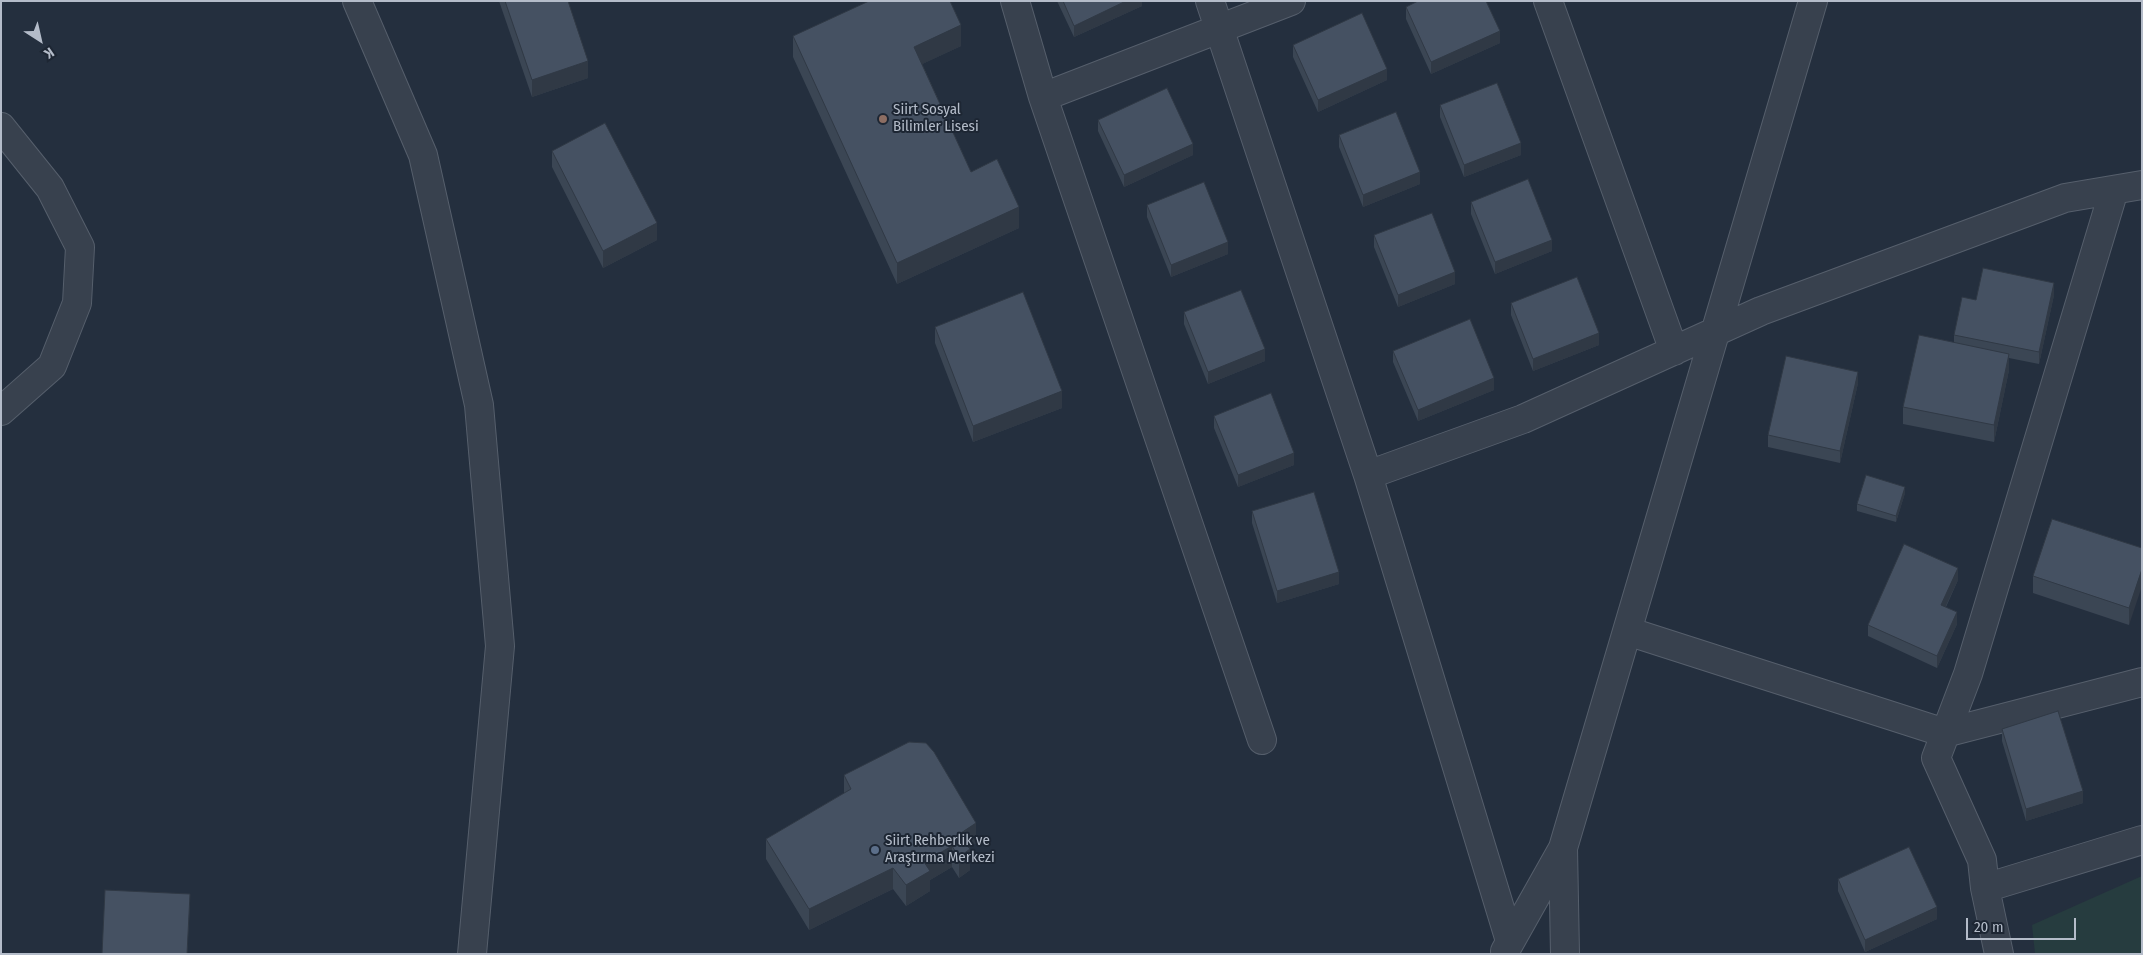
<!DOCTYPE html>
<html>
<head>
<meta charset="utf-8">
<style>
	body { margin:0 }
	#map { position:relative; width:2143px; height:955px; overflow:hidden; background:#242f3e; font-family:"Fira Sans Condensed",sans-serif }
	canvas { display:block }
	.frame { position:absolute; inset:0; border:2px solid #b4bcc9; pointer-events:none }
	.north { position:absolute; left:15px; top:15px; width:50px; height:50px; -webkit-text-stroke:4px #1d2633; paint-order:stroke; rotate:145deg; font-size:14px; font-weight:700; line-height:20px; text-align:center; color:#b4bcc9 }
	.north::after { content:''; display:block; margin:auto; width:18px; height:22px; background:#b4bcc9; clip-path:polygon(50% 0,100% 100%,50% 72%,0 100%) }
	.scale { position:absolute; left:1966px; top:918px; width:110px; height:22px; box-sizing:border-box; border:2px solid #b4bcc9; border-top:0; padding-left:6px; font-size:15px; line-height:18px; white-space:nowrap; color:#b4bcc9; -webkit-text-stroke:4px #1d2633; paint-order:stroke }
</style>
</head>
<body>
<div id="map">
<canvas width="2143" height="955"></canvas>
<div class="frame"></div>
<div class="north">K</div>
<div class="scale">20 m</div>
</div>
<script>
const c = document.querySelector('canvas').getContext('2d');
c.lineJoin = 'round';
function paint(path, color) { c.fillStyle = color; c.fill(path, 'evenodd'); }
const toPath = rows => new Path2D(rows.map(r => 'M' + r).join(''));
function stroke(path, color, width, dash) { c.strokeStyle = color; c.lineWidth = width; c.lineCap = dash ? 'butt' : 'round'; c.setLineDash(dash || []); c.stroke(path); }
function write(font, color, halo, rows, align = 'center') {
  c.font = font + ' "Fira Sans Condensed",sans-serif'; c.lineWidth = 4; c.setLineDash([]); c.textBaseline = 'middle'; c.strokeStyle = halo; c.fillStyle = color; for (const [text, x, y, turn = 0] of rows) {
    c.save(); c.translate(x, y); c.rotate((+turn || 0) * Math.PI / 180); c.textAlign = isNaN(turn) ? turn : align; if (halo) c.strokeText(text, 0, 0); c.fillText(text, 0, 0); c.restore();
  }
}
paint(toPath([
	[2142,876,2142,954,2035,954,2032,925]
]), '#263c3f');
const minor = toPath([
	[357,1,423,155,479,405,500,646,472,954],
	[1015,1,1043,97,1262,740],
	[1210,1,1368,475,1510,941],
	[1548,1,1674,351],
	[1043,97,1291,1],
	[1,127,50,188,80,247,77,303,52,366,1,411],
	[1368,475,1523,419,1761,311,2065,198,2142,185],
	[1627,631,1945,733,2142,682],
	[1563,848,1813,1],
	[1985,888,2142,840],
	[1505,951,1563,848,1565,954],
	[1999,954,1985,888,1982,860,1936,758,1968,674,2114,190]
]);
stroke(minor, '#565f6c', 30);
stroke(minor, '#38414e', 28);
paint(toPath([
	[499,1,568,1,588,78,532,97],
	[1057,1,1142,1,1142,6,1074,37],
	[1406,7,1500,43,1431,74,1406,19],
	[793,36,961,46,922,64,971,172,1019,228,897,284,793,57],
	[1293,45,1387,80,1318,112,1293,57],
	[1440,105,1521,155,1464,177,1440,117],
	[1098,120,1193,155,1124,187,1098,131],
	[1339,135,1420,184,1363,207,1339,147],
	[552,151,657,240,603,268,552,167],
	[1471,202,1552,251,1495,274,1471,214],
	[1147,205,1228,254,1171,277,1147,217],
	[1374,235,1455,284,1398,307,1374,247],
	[2054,295,2039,364,2009,358,2009,370,1994,442,1903,424,1903,407,1954,342,1954,335,1976,300],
	[1511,303,1599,345,1533,371,1511,315],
	[1184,312,1265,361,1208,384,1184,324],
	[935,327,1062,408,973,442,935,343],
	[1393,351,1494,390,1418,421,1393,362],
	[1858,383,1840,463,1768,447,1768,435],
	[1214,416,1294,465,1238,487,1214,428],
	[1905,493,1896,522,1857,511,1857,504],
	[1252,511,1339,584,1277,603,1252,523],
	[2142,548,2129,625,2033,593,2033,576],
	[1958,580,1946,607,1957,624,1937,668,1868,636,1868,625],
	[2002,729,2083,803,2026,821,2002,741],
	[844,775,976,843,969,848,970,870,959,878,952,867,930,880,930,891,906,906,893,889,809,930,766,859,766,839,844,793],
	[1838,879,1937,919,1865,952,1838,891]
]), '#3b4654');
paint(toPath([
	[1126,1,1142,1,1142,6,1074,37,1074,26],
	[961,25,961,46,914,68,914,47],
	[1500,31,1500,43,1431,74,1431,62],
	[588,61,588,78,532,97,532,80],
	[1387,69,1387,80,1318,112,1318,100],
	[1521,143,1521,155,1464,177,1464,165],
	[1193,144,1193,155,1124,187,1124,175],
	[1420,172,1420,184,1363,207,1363,195],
	[1019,207,1019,228,897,284,897,263],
	[657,223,657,240,603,268,603,251],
	[1552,240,1552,251,1495,274,1495,262],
	[1228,242,1228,254,1171,277,1171,265],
	[1455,272,1455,284,1398,307,1398,295],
	[2054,283,2054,295,2039,364,2039,352],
	[1599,333,1599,345,1533,371,1533,359],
	[1265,349,1265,361,1208,384,1208,372],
	[2009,354,2009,370,1994,442,1994,425],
	[1858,372,1858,383,1840,463,1840,451],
	[1494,378,1494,390,1418,421,1418,410],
	[1062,391,1062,408,973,442,973,426],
	[1294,453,1294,465,1238,487,1238,475],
	[1905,487,1905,493,1896,522,1896,516],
	[1958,568,1958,580,1941,616,1941,605],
	[2142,569,2142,586,2129,625,2129,608],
	[1339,572,1339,584,1277,603,1277,591],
	[1957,612,1957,624,1937,668,1937,656],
	[2083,791,2083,803,2026,821,2026,809],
	[976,823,976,843,958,856,958,835],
	[952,846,952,867,930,880,930,891,906,906,906,885,924,862],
	[970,849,970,870,959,878,959,857],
	[893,868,893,889,809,930,809,909],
	[190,894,190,906,187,954],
	[1937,907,1937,919,1865,952,1865,940]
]), '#303945');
const building = toPath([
	[505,1,568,1,588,61,532,80,505,1],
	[869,1,950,1,961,25,914,47,971,172,997,159,1019,207,897,263,793,36,869,1],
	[1063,1,1126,1,1074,26,1063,1],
	[1418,1,1486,1,1500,31,1431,62,1406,7,1418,1],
	[1362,13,1387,69,1318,100,1293,45,1362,13],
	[1497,83,1521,143,1464,165,1440,105,1497,83],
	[1167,88,1193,144,1124,175,1098,120,1167,88],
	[1396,112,1420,172,1363,195,1339,135,1396,112],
	[605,123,657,223,603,251,552,151,605,123],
	[1528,179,1552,240,1495,262,1471,202,1528,179],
	[1204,182,1228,242,1171,265,1147,205,1204,182],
	[1432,213,1455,272,1398,295,1374,235,1432,213],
	[1983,268,2054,283,2039,352,1954,335,1962,297,1976,300,1983,268],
	[1577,277,1599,333,1533,359,1511,303,1577,277],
	[1241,290,1265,349,1208,372,1184,312,1241,290],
	[1023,292,1062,391,973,426,935,327,1023,292],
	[1470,319,1494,378,1418,410,1393,351,1470,319],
	[1919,335,2009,354,1994,425,1903,407,1919,335],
	[1786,356,1858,372,1840,451,1768,435,1786,356],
	[1271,393,1294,453,1238,475,1214,416,1271,393],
	[1866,475,1905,487,1896,516,1857,504,1866,475],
	[1314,492,1339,572,1277,591,1252,511,1314,492],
	[2052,519,2142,548,2142,569,2129,608,2033,576,2052,519],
	[1904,544,1958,568,1941,605,1957,612,1937,656,1868,625,1904,544],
	[2058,711,2083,791,2026,809,2002,729,2058,711],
	[909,742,926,743,934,752,976,823,958,835,970,849,959,857,952,846,924,862,930,871,906,885,893,868,809,909,766,839,851,789,844,775,909,742],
	[1909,847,1937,907,1865,940,1838,879,1909,847],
	[105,890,190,894,187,954,102,954,105,890]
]);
paint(building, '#455162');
stroke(building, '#303945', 1);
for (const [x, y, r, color] of [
	[883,119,5,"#8d6e63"],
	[875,850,5,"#5c6f8a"]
]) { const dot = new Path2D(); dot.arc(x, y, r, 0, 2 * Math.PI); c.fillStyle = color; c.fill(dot); stroke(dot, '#1d2633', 2); }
write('15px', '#b4bcc9', '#1d2633', [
	["Siirt Sosyal",893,110],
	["Bilimler Lisesi",893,127],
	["Siirt Rehberlik ve",885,841],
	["Araştırma Merkezi",885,858]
], 'left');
</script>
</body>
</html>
